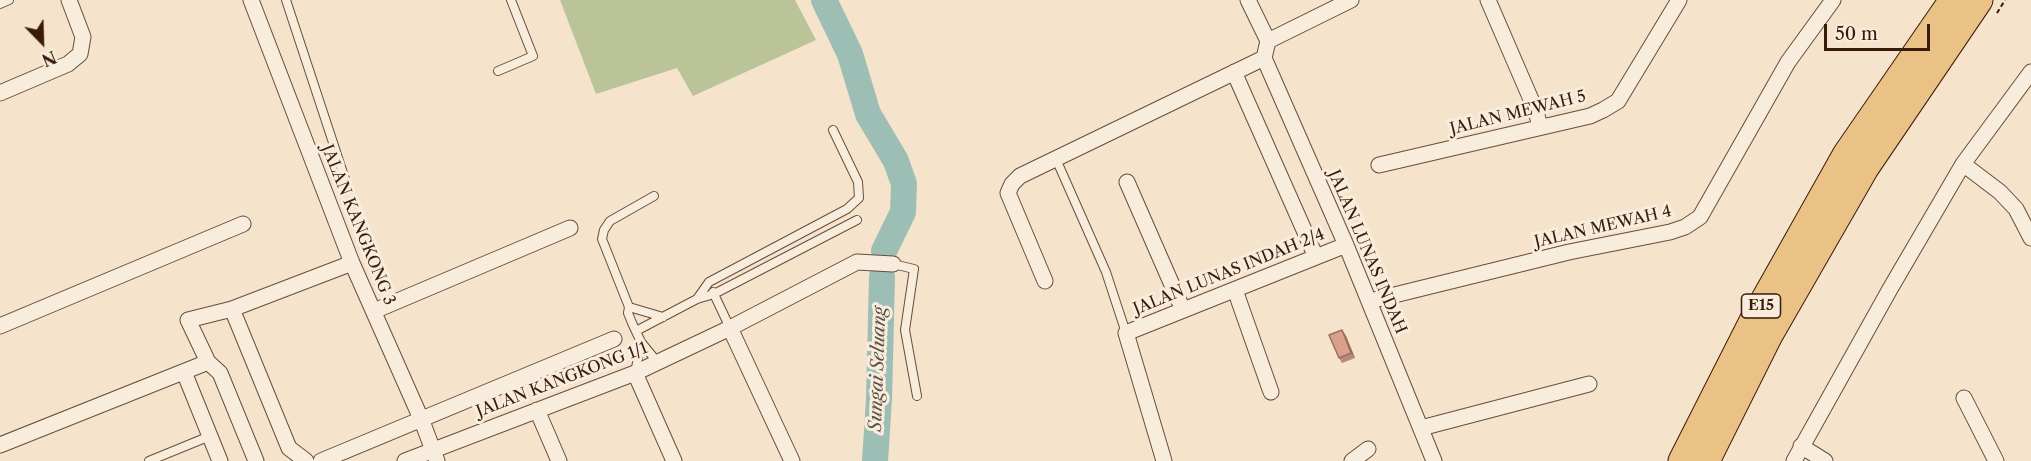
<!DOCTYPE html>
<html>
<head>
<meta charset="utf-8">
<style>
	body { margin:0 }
	#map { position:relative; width:2031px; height:461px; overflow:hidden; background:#f5e3cb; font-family:"Libre Caslon Text",serif }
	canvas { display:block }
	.north { position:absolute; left:12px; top:12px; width:60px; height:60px; -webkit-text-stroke:4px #f8eddd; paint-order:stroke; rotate:157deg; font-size:16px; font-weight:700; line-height:24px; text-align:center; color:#3a1a0a }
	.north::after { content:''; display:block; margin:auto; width:21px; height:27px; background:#3a1a0a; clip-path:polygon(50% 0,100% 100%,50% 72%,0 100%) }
	.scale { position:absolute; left:1824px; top:24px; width:106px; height:27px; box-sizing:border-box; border:3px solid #3a1a0a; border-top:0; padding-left:8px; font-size:18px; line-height:21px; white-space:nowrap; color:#3a1a0a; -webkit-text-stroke:4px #f8eddd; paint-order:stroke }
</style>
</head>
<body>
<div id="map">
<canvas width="2031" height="461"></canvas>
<div class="north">N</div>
<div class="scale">50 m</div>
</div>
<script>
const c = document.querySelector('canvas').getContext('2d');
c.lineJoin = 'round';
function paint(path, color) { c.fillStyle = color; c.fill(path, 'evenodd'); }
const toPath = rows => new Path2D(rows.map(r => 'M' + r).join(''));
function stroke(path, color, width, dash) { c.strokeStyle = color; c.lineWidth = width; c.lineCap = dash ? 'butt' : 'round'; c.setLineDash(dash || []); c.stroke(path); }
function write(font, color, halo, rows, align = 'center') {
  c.font = font + ' "Libre Caslon Text",serif'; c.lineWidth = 6; c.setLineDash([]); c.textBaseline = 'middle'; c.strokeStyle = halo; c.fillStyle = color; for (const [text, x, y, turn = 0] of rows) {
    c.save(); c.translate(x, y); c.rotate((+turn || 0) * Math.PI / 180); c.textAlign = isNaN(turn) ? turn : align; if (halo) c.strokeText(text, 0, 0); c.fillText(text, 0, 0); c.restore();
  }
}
paint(toPath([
	[560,0,795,0,816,40,693,96,677,68,596,94]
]), '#bac498');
stroke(toPath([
	[824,0,850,54,868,114,896,161,904,184,903,212,884,251],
	[875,461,879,399,882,277]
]), '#9cbeb4', 26);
const lane = toPath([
	[286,0,345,179],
	[0,4,9,0],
	[498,71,533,56,511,0],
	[1056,159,1106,272,1126,333],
	[654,196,610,221,604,230,602,239,629,307,628,313,632,323,641,342,658,363],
	[893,264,914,269,905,330,917,396],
	[713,292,730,328],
	[697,299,709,282,847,209,859,198,858,182,833,130],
	[629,307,663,317],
	[636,331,697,299,714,294,857,220],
	[635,373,641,342],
	[149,461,210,436]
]);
const street = toPath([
	[251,0,352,263,422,421,437,461],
	[1248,0,1268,41],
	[1488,0,1536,111,1540,127],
	[1264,58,1346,245,1434,461],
	[1264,58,1268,41,1351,0],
	[1234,72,1316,257],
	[0,93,68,64,80,54,83,37,69,0],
	[1963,164,2000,192,2016,209,2031,238],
	[1379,165,1590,116,1603,110,1618,101,1679,0],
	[1127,182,1183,310],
	[1045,281,1008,193,1012,184,1020,176,1264,58],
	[1235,290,1271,392],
	[1370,301,1569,252,1670,232,1685,227,1700,217,1788,62,1833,0],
	[232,309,289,448,306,461],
	[374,311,570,228],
	[0,326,243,224],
	[730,328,792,461],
	[184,372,220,461],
	[635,373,674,461],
	[1964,398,1996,461],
	[537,410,559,461],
	[1421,428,1589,384],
	[0,445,208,362],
	[1801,446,1825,461],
	[256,461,220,373,208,362,188,320,232,309,352,263],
	[321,461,614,339],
	[405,461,635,373,730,328,857,262,893,264],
	[1164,461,1126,333,1346,245],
	[1352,461,1368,449],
	[1794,461,1890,289,1963,164,2031,72]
]);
const highway = toPath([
	[1682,461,1756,315,1846,155,1953,0],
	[1706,461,1769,335,1865,168,1979,0]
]);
stroke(lane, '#694c3a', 10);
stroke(street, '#694c3a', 17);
stroke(highway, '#3a1a0a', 29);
stroke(toPath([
	[1997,13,2005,0]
]), '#3a1a0a', 2, [4.5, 3]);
stroke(lane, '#f8eddd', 8);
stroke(street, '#f8eddd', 15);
stroke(highway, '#eac286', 27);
paint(toPath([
	[1342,330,1346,336,1355,358,1342,363,1339,358]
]), '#bb8a76');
paint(toPath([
	[1342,330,1346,336,1355,358,1351,353]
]), '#997060');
const building = toPath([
	[1342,330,1351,353,1339,358,1329,335,1342,330]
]);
paint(building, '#daa089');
stroke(building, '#997060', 1.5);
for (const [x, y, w] of [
	[1761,306,39]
]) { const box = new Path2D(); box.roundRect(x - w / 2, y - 12, w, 24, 4.5); c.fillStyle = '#f8eddd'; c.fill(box); stroke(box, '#3a1a0a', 1.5); }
write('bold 15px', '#3a1a0a', null, [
	["E15",1761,306]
]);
write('16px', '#3a1a0a', '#f8eddd', [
	["JALAN MEWAH 5",1518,113,-14],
	["JALAN KANGKONG 3",358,225,68],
	["JALAN MEWAH 4",1603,227,-13],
	["JALAN LUNAS INDAH",1367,252,67],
	["JALAN LUNAS INDAH 2/4",1229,272,-22],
	["JALAN KANGKONG 1/1",562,380,-21]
]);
write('italic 18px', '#5c5346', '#f8eddd', [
	["Sungai Seluang",878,369,-88]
]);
</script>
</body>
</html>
